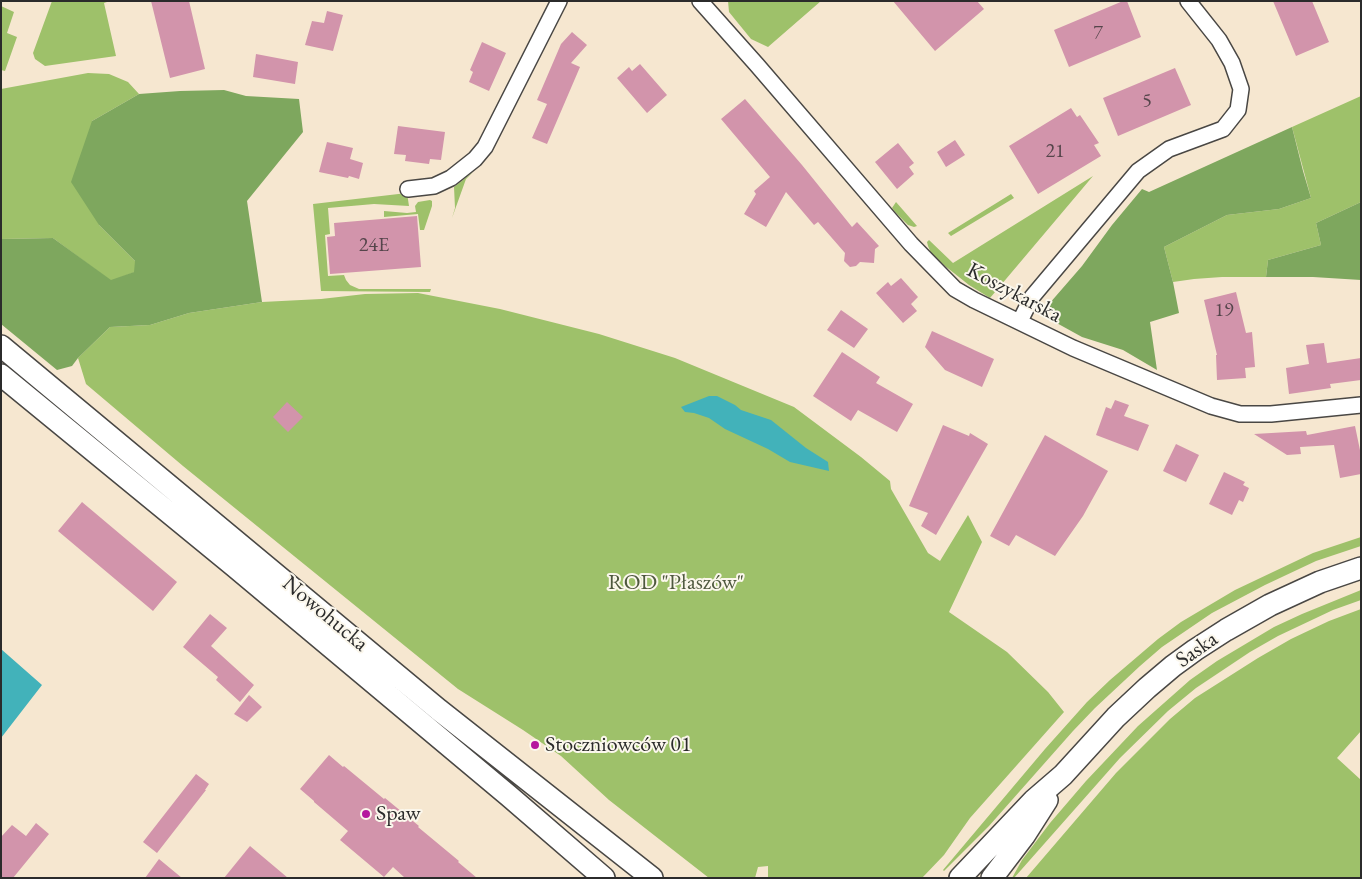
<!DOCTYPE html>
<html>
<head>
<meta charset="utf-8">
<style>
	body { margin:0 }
	#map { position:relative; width:1362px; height:879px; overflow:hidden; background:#f6e7d0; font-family:"EB Garamond",serif }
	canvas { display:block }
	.frame { position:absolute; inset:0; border:2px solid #2b2b2b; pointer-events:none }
</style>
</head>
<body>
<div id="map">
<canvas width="1362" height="879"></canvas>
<div class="frame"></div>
</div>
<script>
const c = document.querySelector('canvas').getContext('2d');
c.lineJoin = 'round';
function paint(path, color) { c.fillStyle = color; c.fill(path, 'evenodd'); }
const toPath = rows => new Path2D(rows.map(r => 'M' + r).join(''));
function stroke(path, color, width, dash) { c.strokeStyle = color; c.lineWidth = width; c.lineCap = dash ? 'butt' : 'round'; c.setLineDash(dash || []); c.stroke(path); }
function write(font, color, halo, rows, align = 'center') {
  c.font = font + ' "EB Garamond",serif'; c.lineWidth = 4; c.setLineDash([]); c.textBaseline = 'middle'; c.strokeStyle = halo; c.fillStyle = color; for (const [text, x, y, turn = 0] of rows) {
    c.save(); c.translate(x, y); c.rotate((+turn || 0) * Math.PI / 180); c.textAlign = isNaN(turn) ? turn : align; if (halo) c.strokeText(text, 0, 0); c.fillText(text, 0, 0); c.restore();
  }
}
paint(toPath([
	[52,1,110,1,104,3,116,56,45,66,35,59,33,53],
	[728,1,821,1,768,47,751,39,729,12],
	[1,6,14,12,7,33,17,37,5,71,1,70],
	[88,73,109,74,128,82,139,94,92,121,99,225,135,261,135,272,111,281,53,238,1,239,1,89],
	[1361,96,1361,202,1316,223,1321,245,1268,260,1266,277,1222,277,1194,279,1173,282,1164,247,1227,215,1279,209,1311,198,1292,127],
	[473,172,466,179,452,218,455,208,454,187],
	[1093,176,990,298,969,285,945,266,931,253,928,246,927,242,929,240,953,263],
	[407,193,409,206,374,204,328,208,330,234,325,235,328,276,344,275,346,280,350,285,359,289,431,289,430,292,321,291,313,204],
	[1011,194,1014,198,951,236,948,233],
	[430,200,432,201,432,206,424,230,420,230,418,214,384,217,384,211,407,213,416,212,415,206,418,202],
	[896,202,917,226,914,227,908,225,896,213,892,208],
	[418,293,500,309,599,334,675,358,794,407,861,457,890,481,891,489,928,553,940,561,968,515,982,542,949,612,1007,652,1048,692,1064,712,970,818,944,855,922,878,768,878,768,866,758,867,755,878,709,878,609,800,561,756,523,730,458,689,183,466,86,384,78,358,110,327,150,325,189,313,262,302,321,299,365,294],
	[1361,537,1361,546,1316,561,1265,585,1212,613,1162,647,1140,666,1095,708,1073,731,989,826,944,871,943,870,1045,749,1087,702,1110,680,1158,639,1181,622,1235,590,1313,553],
	[1361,590,1361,600,1333,610,1278,636,1250,652,1196,688,1168,711,1120,758,1014,878,1012,878,1022,860,1050,823,1086,781,1138,726,1190,680,1217,661,1274,627,1302,614],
	[1361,609,1361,731,1337,758,1361,780,1361,878,1026,878,1116,773,1170,719,1195,698,1258,658,1291,639,1329,621]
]), '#9ec16a');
paint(toPath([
	[224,90,246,96,299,99,303,132,247,201,262,302,189,313,150,325,110,327,78,358,72,366,57,370,1,324,1,239,53,238,111,280,134,272,135,261,99,225,71,182,92,121,139,94,180,91],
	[1292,127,1303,171,1311,198,1279,209,1227,215,1164,247,1173,282,1179,313,1150,322,1157,370,1123,350,1082,337,1053,321,1049,304,1082,266,1112,225,1142,189,1149,192],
	[1361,202,1361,280,1313,277,1266,277,1268,260,1321,245,1316,223]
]), '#7ea75e');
paint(toPath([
	[709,396,717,396,735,405,741,410,771,420,806,448,828,462,829,471,790,462,768,449,725,429,709,418,694,413,685,412,681,407],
	[1,649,42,685,1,738]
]), '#42b2ba');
paint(toPath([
	[151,1,189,1,205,69,170,78],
	[893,1,977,1,984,9,935,51],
	[1123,1,1127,1,1141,37,1069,67,1054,30],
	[1273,1,1312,1,1329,42,1296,56],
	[327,11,343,15,333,51,305,45,312,21,324,23],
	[572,32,587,45,571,63,580,67,547,144,532,138,547,104,537,100,561,44],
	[482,42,506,53,489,91,469,82,473,72,470,70],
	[256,54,298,62,295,84,253,77],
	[640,64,667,95,647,113,617,78,629,67,632,71],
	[1175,68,1191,105,1118,136,1103,98],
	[745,99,802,165,852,227,857,222,879,246,875,249,874,263,860,262,856,266,850,267,844,261,845,253,818,222,814,225,786,192,766,227,744,214,756,194,754,191,770,177,721,119],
	[1071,108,1077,117,1080,115,1099,143,1094,145,1101,156,1038,194,1009,146],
	[398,126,445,132,441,160,430,159,429,164,405,161,406,155,394,154],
	[955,140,965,155,946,167,937,152],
	[327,142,353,148,350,159,363,163,359,179,349,176,348,178,319,172],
	[898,143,914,163,909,167,914,174,897,189,875,162],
	[417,216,421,267,330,274,327,237,335,236,334,223],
	[901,278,918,297,911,304,917,311,903,323,876,293,888,282,891,286],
	[1236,292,1246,333,1252,332,1255,367,1245,368,1246,378,1217,380,1216,355,1217,355,1204,300],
	[841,310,868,329,854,348,827,330],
	[932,331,994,359,982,387,945,370,925,347],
	[1324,343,1327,363,1361,358,1361,380,1330,384,1331,388,1289,394,1286,368,1309,364,1306,345],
	[842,352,880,377,876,383,913,404,897,432,858,410,851,421,813,396],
	[1115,400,1129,405,1124,416,1149,425,1138,451,1096,435,1106,407,1111,409],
	[287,402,303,417,288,432,273,417],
	[943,425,969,436,970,433,988,444,936,535,921,526,928,513,909,506],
	[1355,426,1361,455,1361,474,1340,478,1334,445,1300,447,1301,454,1287,455,1254,434,1306,431,1307,435],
	[1045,435,1108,471,1083,516,1055,556,1016,535,1009,546,990,536],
	[1176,444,1199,455,1186,482,1163,471],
	[1224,472,1245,482,1243,485,1249,488,1243,502,1239,500,1232,515,1209,504],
	[82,502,177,582,153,611,58,531],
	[210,614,227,628,211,646,254,685,240,702,216,680,218,677,183,647],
	[249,695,262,707,247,722,234,714],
	[329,755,343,767,344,766,384,799,385,798,419,826,418,827,459,861,458,862,477,878,405,878,393,867,384,877,340,840,348,831,314,802,314,801,300,789],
	[196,774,209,784,205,790,206,790,157,853,143,842],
	[36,823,49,834,13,878,1,878,1,837,12,825,26,836],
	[250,846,288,878,224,878],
	[159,859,182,878,145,878]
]), '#d294ab');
const street = toPath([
	[700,1,757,65,911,244,955,289,974,300,1073,348,1211,406,1240,414,1271,414,1361,405],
	[408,189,434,186,451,178,475,159,485,147,559,1],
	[1020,321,1032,297,1138,171,1169,149,1223,129,1238,110,1241,89,1232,63,1219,40,1188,1]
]);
const secondary = toPath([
	[1,346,439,710,652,878],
	[1,375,234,566,509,796,604,878],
	[960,878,1034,800,1063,775,1116,717,1147,688,1173,666,1195,650,1226,630,1270,605,1320,582,1361,568],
	[992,878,1024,836,1047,800]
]);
stroke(street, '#494744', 18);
stroke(secondary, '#494744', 24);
stroke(street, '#fff', 15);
stroke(secondary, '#fff', 21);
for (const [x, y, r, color] of [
	[535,745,5,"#b5179e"],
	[366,814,5,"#b5179e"]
]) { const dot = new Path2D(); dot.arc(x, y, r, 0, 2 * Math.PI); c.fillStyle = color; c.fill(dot); stroke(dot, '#fbf7ec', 2); }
write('20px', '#55454b', null, [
	["7",1098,34],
	["5",1147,102],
	["21",1055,152],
	["24E",374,246],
	["19",1224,311]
]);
write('22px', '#2b2b2b', '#fbf7ec', [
	["Koszykarska",1014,293,28],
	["Nowohucka",325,614,40],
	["Saska",1197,650,-35]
]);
write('22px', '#4e583e', '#fbf7ec', [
	["ROD \"Płaszów\"",676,583]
]);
write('22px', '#2b2b2b', '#fbf7ec', [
	["Stoczniowców 01",545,745],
	["Spaw",376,814]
], 'left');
</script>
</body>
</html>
